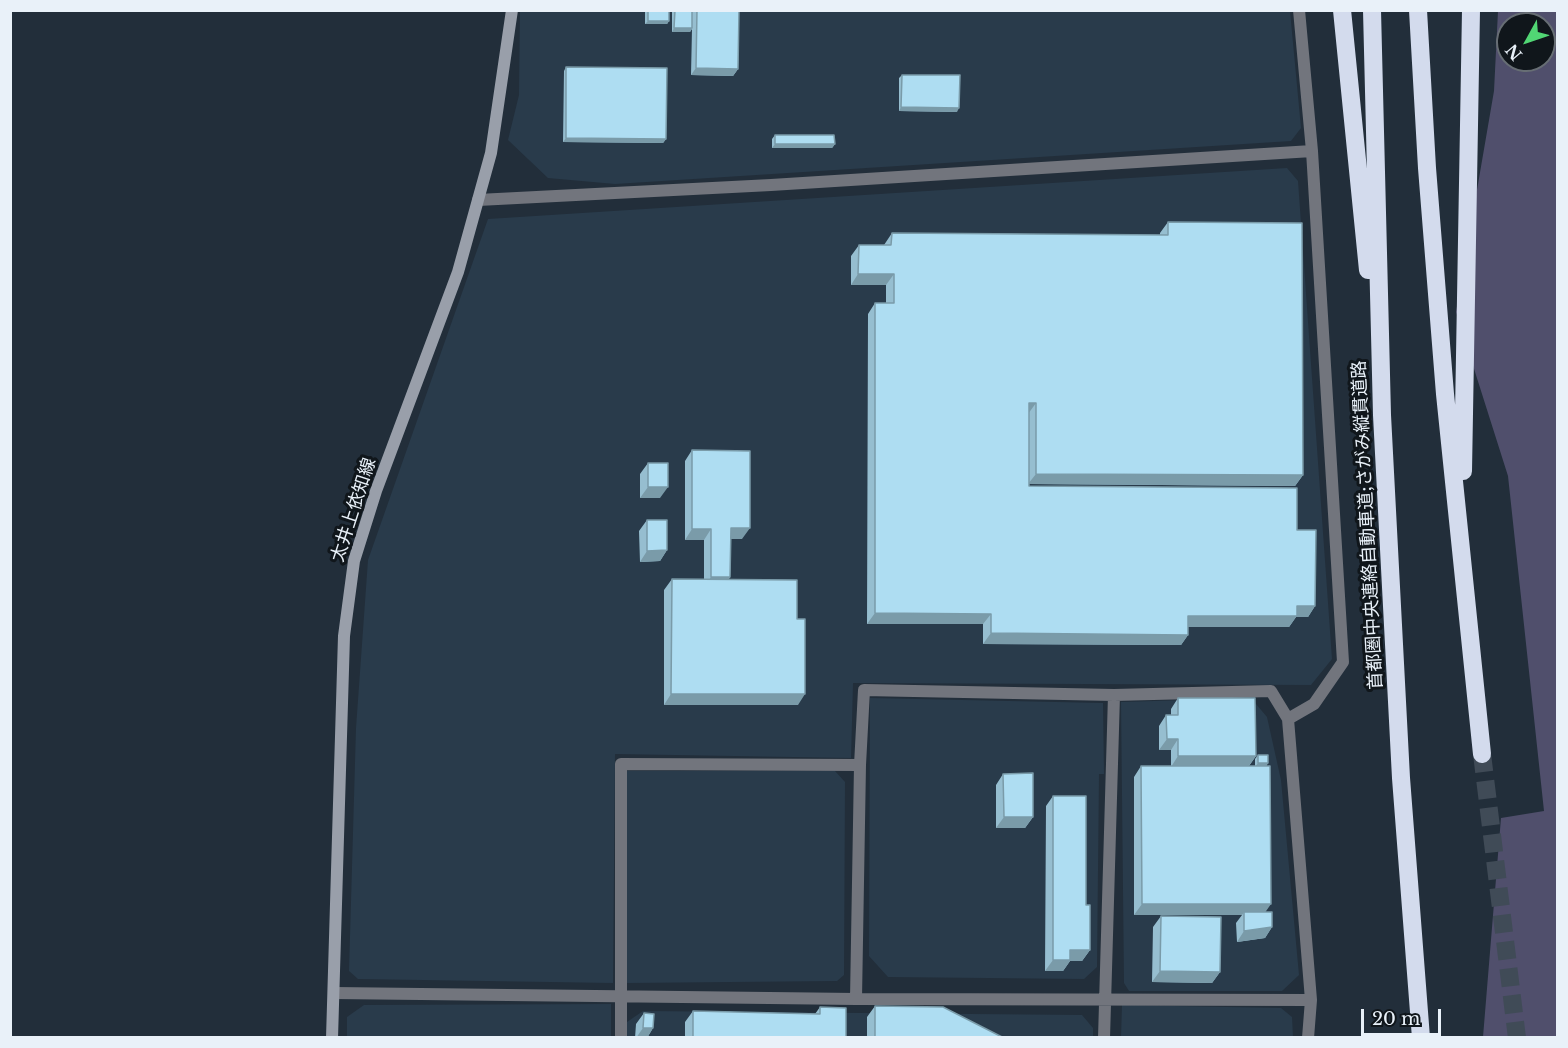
<!DOCTYPE html>
<html>
<head>
<meta charset="utf-8">
<style>
	body { margin:0 }
	#map { position:relative; width:1568px; height:1048px; overflow:hidden; background:#222e3a; font-family:"Libre Baskerville",serif }
	canvas { display:block }
	.frame { position:absolute; inset:0; border:12px solid #e9f1f9; pointer-events:none }
	.north { position:absolute; left:1496px; top:12px; width:60px; height:60px; box-sizing:border-box; background:#10161b; border:2px solid #676e74; border-radius:50%; rotate:230deg; font-size:16px; font-weight:700; line-height:24px; text-align:center; color:#e9f1f9 }
	.north::after { content:''; display:block; margin:auto; width:21px; height:27px; background:#51d674; clip-path:polygon(50% 0,100% 100%,50% 72%,0 100%) }
	.scale { position:absolute; left:1361px; top:1009px; width:80px; height:27px; box-sizing:border-box; border:3px solid #e9f1f9; border-top:0; padding-left:8px; font-size:18px; line-height:21px; white-space:nowrap; color:#e9f1f9; -webkit-text-stroke:4px #10161b; paint-order:stroke }
</style>
</head>
<body>
<div id="map">
<canvas width="1568" height="1048"></canvas>
<div class="frame"></div>
<div class="north">N</div>
<div class="scale">20 m</div>
</div>
<script>
const c = document.querySelector('canvas').getContext('2d');
c.lineJoin = 'round';
function paint(path, color) { c.fillStyle = color; c.fill(path, 'evenodd'); }
const toPath = rows => new Path2D(rows.map(r => 'M' + r).join(''));
function stroke(path, color, width, dash) { c.strokeStyle = color; c.lineWidth = width; c.lineCap = dash ? 'butt' : 'round'; c.setLineDash(dash || []); c.stroke(path); }
function write(font, color, halo, rows, align = 'center') {
  c.font = font + ' "Libre Baskerville","Noto Sans JP",serif'; c.lineWidth = 6; c.setLineDash([]); c.textBaseline = 'middle'; c.strokeStyle = halo; c.fillStyle = color; for (const [text, x, y, turn = 0] of rows) {
    c.save(); c.translate(x, y); c.rotate((+turn || 0) * Math.PI / 180); c.textAlign = isNaN(turn) ? turn : align; if (halo) c.strokeText(text, 0, 0); c.fillText(text, 0, 0); c.restore();
  }
}
paint(toPath([
	[520,10,1290,11,1301,128,1291,141,615,184,548,178,508,140,519,95],
	[1287,168,1298,181,1332,659,1311,685,853,683,851,758,615,754,613,983,358,979,349,971,356,728,368,560,488,219],
	[870,698,1103,703,1104,774,1099,774,1097,967,1084,979,888,977,869,956],
	[1251,698,1267,717,1281,780,1299,975,1282,991,1129,991,1124,983,1121,702],
	[627,771,835,771,845,782,844,975,837,981,627,983],
	[611,1004,611,1037,347,1037,347,1017,364,1005],
	[1122,1005,1281,1008,1292,1017,1293,1037,1121,1038],
	[643,1011,1082,1015,1093,1028,1093,1037,627,1038,627,1022]
]), '#293b4b');
paint(toPath([
	[1498,11,1557,11,1557,1037,1483,1037,1501,818,1544,811,1508,476,1456,312,1494,91],
	[1508,24,1544,24,1544,60,1508,60]
]), '#504f6c');
stroke(toPath([
	[1482,754,1517,1038]
]), '#404b57', 18, [18, 9]);
stroke(toPath([
	[1299,10,1312,151],
	[478,200,771,185,1312,151,1343,662,1314,704,1288,719],
	[334,993,856,999,1311,1000],
	[856,999,860,765,864,690,1114,695,1271,691,1288,719,1311,1000,1308,1038],
	[621,1038,621,764,860,765],
	[1104,1038,1114,695]
]), '#72757d', 12);
stroke(toPath([
	[332,1038,344,636,354,561,376,491,458,272,491,153,512,10]
]), '#999faa', 12);
stroke(toPath([
	[1342,10,1368,270],
	[1372,10,1382,415,1401,778,1421,1038],
	[1418,10,1427,168,1445,394,1482,754],
	[1463,471,1471,10]
]), '#d3dbed', 18);
paint(toPath([
	[646,10,669,10,669,21,667,24,645,24,645,12],
	[672,10,739,10,738,69,733,76,691,75,692,29,690,32,672,32],
	[566,67,666,139,663,143,563,142,564,71],
	[902,75,957,112,899,111,899,78],
	[775,135,835,144,832,148,772,148,772,139],
	[1168,222,1303,475,1295,486,1029,484,1029,486,1297,530,1315,606,1308,617,1296,617,1289,627,1188,627,1188,635,1181,645,983,644,983,624,867,624,868,314,875,303,886,303,886,285,851,285,851,256,859,245,884,245,892,233,1160,235,1160,233],
	[692,450,742,539,731,539,730,577,729,579,798,705,664,705,664,590,672,579,704,579,704,540,685,540,685,461],
	[648,463,660,498,640,498,640,474],
	[647,520,667,550,660,561,640,562,639,531],
	[1178,698,1256,756,1249,766,1255,766,1255,759,1258,755,1268,763,1266,766,1265,912,1272,927,1265,938,1237,942,1236,923,1242,915,1134,915,1134,777,1141,766,1171,766,1171,750,1159,750,1159,726,1166,715,1171,715,1171,709],
	[1003,774,1033,817,1025,828,996,828,996,785],
	[1053,796,1086,905,1090,950,1082,961,1070,961,1063,971,1045,971,1046,806],
	[1161,916,1220,972,1212,983,1152,982,1153,927],
	[875,1006,1004,1038,867,1038,867,1017],
	[820,1007,846,1038,685,1038,685,1022,693,1011,815,1014],
	[644,1013,653,1028,647,1038,635,1038,636,1024]
]), '#96bed0');
paint(toPath([
	[648,21,669,21,667,24,645,24],
	[674,28,692,28,690,32,672,32],
	[696,68,738,69,733,76,691,75],
	[901,107,959,108,957,112,899,111],
	[566,138,666,139,663,143,563,142],
	[775,144,835,144,832,148,772,148],
	[858,274,894,274,886,285,851,285],
	[1029,403,1036,403,1028,414],
	[1036,474,1303,475,1295,486,1028,484],
	[648,487,668,487,660,498,640,498],
	[731,528,750,528,742,539,723,539],
	[692,529,711,529,704,540,685,540],
	[667,550,660,561,640,562,647,551],
	[711,577,730,577,723,588,704,588],
	[1297,606,1315,606,1308,617,1296,617,1289,627,1181,627,1188,616],
	[875,613,991,614,983,624,867,624],
	[991,633,1188,635,1181,645,983,644],
	[671,694,805,694,798,705,664,705],
	[1167,739,1178,739,1171,750,1159,750],
	[1178,756,1256,756,1248,767,1171,767],
	[1258,763,1268,763,1266,767,1255,767],
	[1004,817,1033,817,1025,828,996,828],
	[1142,904,1271,904,1264,914,1244,912,1242,915,1134,915],
	[1272,927,1265,938,1237,942,1244,931],
	[1070,950,1090,950,1082,961,1070,961,1063,971,1045,971,1053,960],
	[1160,971,1220,972,1212,983,1152,982],
	[643,1028,653,1028,647,1038,636,1038]
]), '#7a9ba9');
const building = toPath([
	[648,10,669,10,669,21,648,21,648,10],
	[675,10,692,10,692,28,674,28,675,10],
	[697,10,739,10,738,69,696,68,697,10],
	[566,67,667,68,666,139,566,138,566,67],
	[902,75,960,75,959,108,901,107,902,75],
	[775,135,834,135,835,144,775,144,775,135],
	[1168,222,1302,223,1303,475,1036,474,1036,403,1029,403,1029,486,1297,488,1297,530,1316,530,1315,606,1297,606,1297,616,1188,616,1188,635,991,633,991,614,875,613,875,303,894,303,894,274,858,274,859,245,891,245,892,233,1168,235,1168,222],
	[692,450,750,451,750,528,731,528,730,577,711,577,711,529,692,529,692,450],
	[648,463,668,463,668,487,648,487,648,463],
	[647,520,667,520,667,550,647,551,647,520],
	[672,579,797,580,797,619,805,619,805,694,671,694,672,579],
	[1178,698,1255,698,1256,756,1178,756,1178,739,1167,739,1166,715,1178,715,1178,698],
	[1258,755,1268,755,1268,763,1258,763,1258,755],
	[1141,766,1270,766,1271,904,1142,904,1141,766],
	[1033,773,1033,817,1004,817,1003,774,1033,773],
	[1053,796,1086,796,1086,905,1090,905,1090,950,1070,950,1070,960,1053,960,1053,796],
	[1244,912,1272,912,1272,927,1244,931,1244,912],
	[1161,916,1221,917,1220,972,1160,971,1161,916],
	[875,1006,943,1007,1004,1038,875,1038,875,1006],
	[820,1007,846,1008,846,1038,693,1038,693,1011,820,1014,820,1007],
	[644,1013,654,1014,653,1028,643,1028,644,1013]
]);
paint(building, '#aeddf2');
stroke(building, '#7a9ba9', 1.5);
write('18px', '#e9f1f9', '#10161b', [
	["太井上依知線",354,510,-72],
	["首都圏中央連絡自動車道;さがみ縦貫道路",1368,525,-93]
]);
</script>
</body>
</html>
